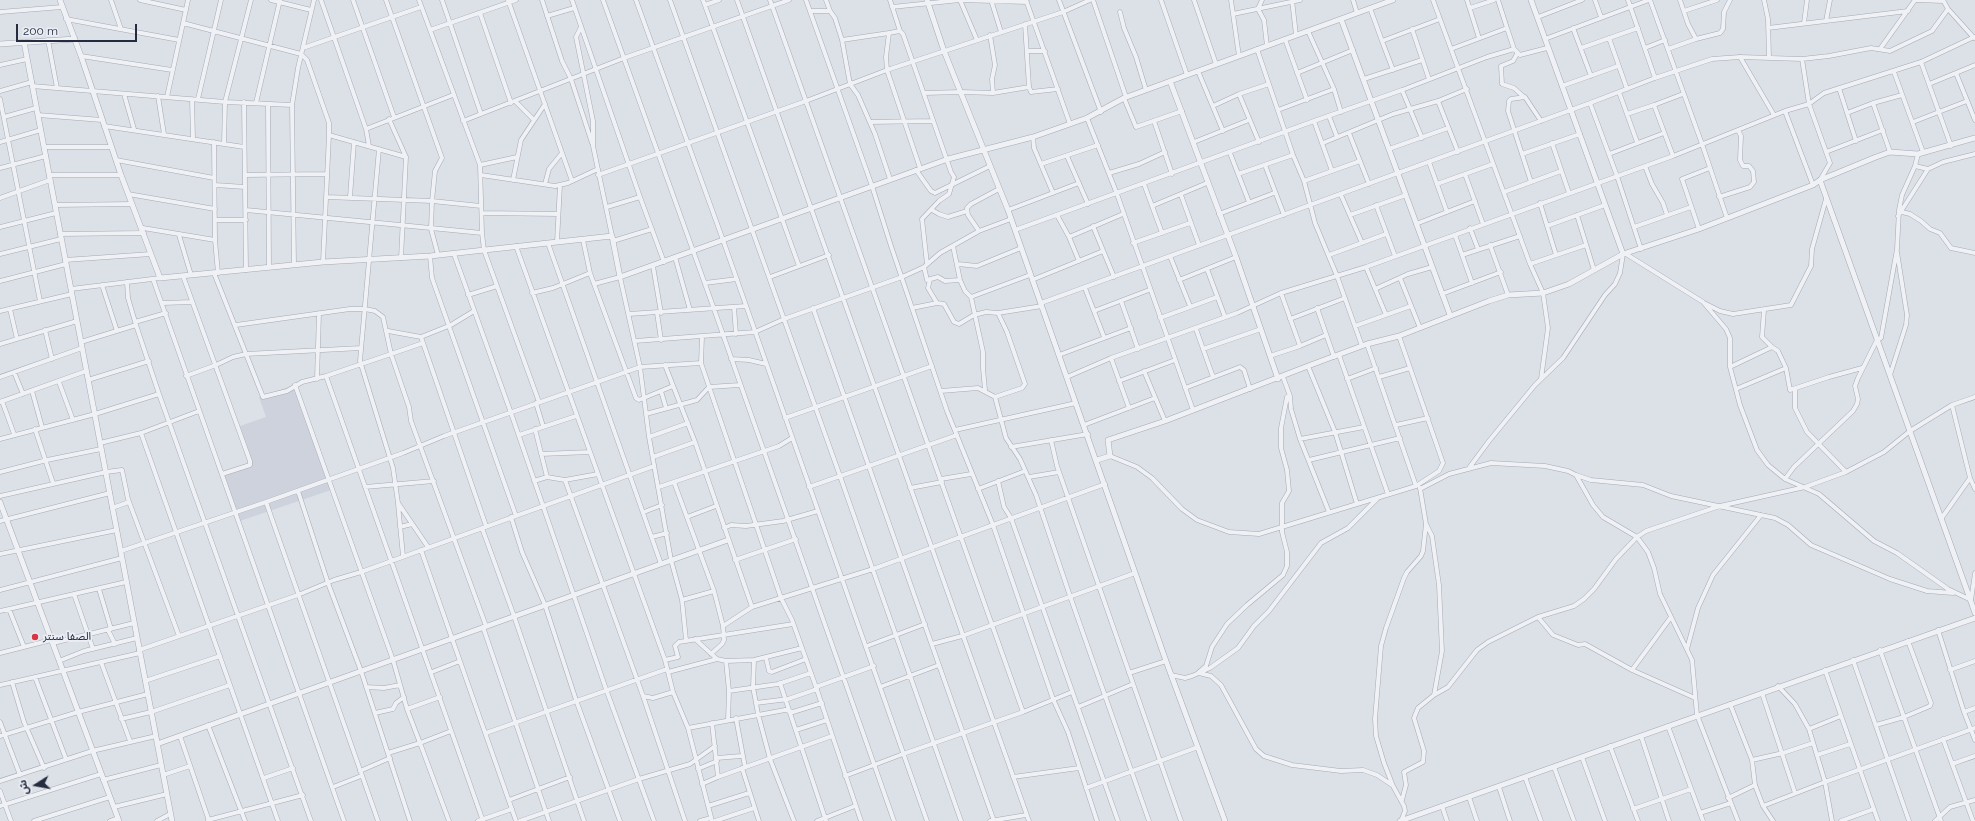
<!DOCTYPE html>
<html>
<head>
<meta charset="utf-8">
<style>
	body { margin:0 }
	#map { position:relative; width:1975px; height:821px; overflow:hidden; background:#dce0e7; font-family:Raleway,"Noto Sans Arabic",sans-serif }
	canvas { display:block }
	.north { position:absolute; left:16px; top:765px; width:40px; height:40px; -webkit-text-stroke:3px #ebeff5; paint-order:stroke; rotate:259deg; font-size:11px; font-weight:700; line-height:16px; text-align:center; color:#252c3f }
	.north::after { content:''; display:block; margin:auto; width:14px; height:18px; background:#252c3f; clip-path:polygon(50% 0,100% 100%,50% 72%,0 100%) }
	.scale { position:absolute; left:16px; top:24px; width:121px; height:18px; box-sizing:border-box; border:2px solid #252c3f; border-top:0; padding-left:5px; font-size:12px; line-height:14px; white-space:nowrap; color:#252c3f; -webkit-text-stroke:3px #ebeff5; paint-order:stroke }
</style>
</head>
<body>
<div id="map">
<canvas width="1975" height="821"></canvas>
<div class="north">ش</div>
<div class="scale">200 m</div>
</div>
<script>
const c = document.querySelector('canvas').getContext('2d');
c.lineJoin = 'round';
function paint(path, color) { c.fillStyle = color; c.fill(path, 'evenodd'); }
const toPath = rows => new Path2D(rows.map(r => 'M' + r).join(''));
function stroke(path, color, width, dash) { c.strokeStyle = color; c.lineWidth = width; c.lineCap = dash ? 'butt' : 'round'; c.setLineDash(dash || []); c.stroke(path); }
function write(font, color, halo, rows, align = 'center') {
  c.font = font + ' Raleway,"Noto Sans Arabic",sans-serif'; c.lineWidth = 3.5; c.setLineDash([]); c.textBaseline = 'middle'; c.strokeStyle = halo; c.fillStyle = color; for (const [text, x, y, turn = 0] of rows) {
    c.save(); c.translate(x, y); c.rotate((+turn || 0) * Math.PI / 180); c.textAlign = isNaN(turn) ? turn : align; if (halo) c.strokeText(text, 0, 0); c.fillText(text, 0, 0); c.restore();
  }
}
paint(toPath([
	[295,385,331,490,237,522,220,473,252,462,240,426,266,417,259,397]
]), '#ced2dc');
const minor = toPath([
	[111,0,121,29],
	[140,0,186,10],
	[271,0,311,10],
	[321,0,366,129],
	[353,0,394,117],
	[386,0,442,158,435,171,432,201,431,229,438,255],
	[419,0,480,165,482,233,484,250,539,402],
	[442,0,481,114],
	[508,0,572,181],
	[542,0,562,61,571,79,592,143],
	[572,0,640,197,607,207],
	[603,0,714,309,894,821],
	[636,0,723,240,927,821],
	[670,0,840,476,961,821],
	[703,0,799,266],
	[737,0,1029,821],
	[770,0,1023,712],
	[806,0,872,186,891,246,947,411,993,525,1053,699,1068,732,1097,821],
	[826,0,830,11],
	[890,0,900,31,889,33,886,57,887,70,920,168],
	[960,0,977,40],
	[991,0,1001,32],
	[1026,0,1070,124],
	[1059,0,1101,112],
	[1093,0,1126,97],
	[1161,0,1187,75],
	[1194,0,1216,64],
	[1231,0,1239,56],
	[1262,0,1258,9,1264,20,1267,46],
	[1292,0,1296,35],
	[1353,0,1357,13],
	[1433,0,1530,264,1543,293,1548,328,1541,379],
	[1467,0,1479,38],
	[1498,0,1507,28],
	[1595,0,1601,17],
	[1628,0,1655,78],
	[1650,0,1702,144,1727,218],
	[1680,0,1688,24,1696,39],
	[1764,0,1768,19,1769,58],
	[1917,0,1943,1],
	[1943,0,1948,9,1974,38],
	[705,5,719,0],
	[892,7,960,0,1027,2],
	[1370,8,1382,41],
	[1470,8,1494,0],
	[810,11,830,11,835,18,842,40,850,84,858,95,875,134,890,179],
	[1684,11,1717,0],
	[0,12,62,7],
	[1120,12,1124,28,1136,57,1146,90],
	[480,13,511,103],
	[1233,14,1300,0],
	[547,16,574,8],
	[1538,17,1582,0],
	[66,19,179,40],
	[1826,21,1830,0],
	[183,23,301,54,307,60,329,123,329,135,406,157],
	[1804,23,1807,0],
	[1025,24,1029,87,1031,92,1058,89],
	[581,27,576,37,593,121,593,146,612,236],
	[1573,28,1591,76],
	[1768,28,1908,11],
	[1412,29,1429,79],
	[430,30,516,0],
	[900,31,903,34,951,172,954,177,949,194,939,201,922,219,927,264],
	[1308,31,1334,89,1341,112],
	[990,35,995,65,992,79,993,93],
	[1609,38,1627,89],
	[1285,39,1307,100],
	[1545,39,1649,0],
	[48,40,57,88],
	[842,40,889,33],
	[303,48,421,7],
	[1581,48,1638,28],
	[1645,48,1665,40],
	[1257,49,1293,155,1304,181,1315,223,1337,276,1362,346],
	[1451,49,1507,28,1514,49],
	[1668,49,1696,39,1720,33,1723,29,1724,12,1730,0],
	[1880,49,1915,0],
	[1027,51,1045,51],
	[1517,54,1513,61,1501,66,1502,84,1514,88,1524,97],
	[81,56,172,70],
	[1740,57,1774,115],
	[1802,59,1809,104,1830,163,1820,180],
	[1921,62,1951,146],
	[0,65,27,59],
	[1393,70,1382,41,1440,19],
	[1198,71,1223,131],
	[1894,72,1923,152],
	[1297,73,1353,50],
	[1956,73,1975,120],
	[1364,79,1422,60],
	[1929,84,1975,65],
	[32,86,225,102,292,105],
	[1562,86,1618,66],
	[1839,88,1856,141],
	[0,91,32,82],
	[1619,92,1637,142],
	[924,93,961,92,993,93,1029,87],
	[124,94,134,129],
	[1239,94,1259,142],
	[158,96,164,134],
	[167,97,188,0],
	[1124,98,1136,127,1182,111],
	[0,99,40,301],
	[192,99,193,139],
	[198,99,221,0],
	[515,101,534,120],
	[1438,101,1458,152],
	[244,102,246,270],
	[256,103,280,0],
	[1590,103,1617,176,1641,249],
	[1873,103,1890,152],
	[268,104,269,267],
	[1213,106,1239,94,1269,84],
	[1278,110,1334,89],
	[1785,111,1813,185],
	[1847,113,1873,103,1902,95],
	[1627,114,1654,105],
	[38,115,102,120],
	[1329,116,1337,137],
	[4,117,36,108],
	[1087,118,1117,194,1193,410],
	[389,119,406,157,401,258],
	[463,121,624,58,789,0],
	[1154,121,1172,174],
	[870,122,933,121],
	[1913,122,1967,101],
	[104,126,244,147],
	[1349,133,1369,184],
	[1033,137,1034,148,1053,193],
	[1422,138,1402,90,1487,57,1514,49,1520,55,1547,48],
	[0,142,41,130],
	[214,142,215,240,218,273],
	[1194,142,1249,120],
	[1323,143,1393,114,1438,101,1467,89],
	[1552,143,1569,193],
	[224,144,225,102,251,0],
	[369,146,366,129,453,95],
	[44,147,111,147],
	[379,149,360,361,393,468,398,503,428,547],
	[1389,149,1448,128],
	[1826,152,1883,130],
	[1230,153,1249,202],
	[1522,154,1580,134],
	[1609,154,1664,133],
	[1067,156,1088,204],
	[1673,156,1654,105,1683,94],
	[116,160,214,178],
	[1429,162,1447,212],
	[1041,164,1098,145],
	[480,165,517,157],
	[1265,165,1284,215],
	[1645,166,1652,184,1663,203,1667,215],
	[1915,166,1928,169],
	[0,168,46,156],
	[916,170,931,191,935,193,990,166],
	[1332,171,1314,121,1402,90],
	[1109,173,1139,164,1165,152],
	[1238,174,1293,155],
	[1465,174,1483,224],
	[49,175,121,175],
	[245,175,327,174],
	[481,175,555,186,568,183,598,169],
	[598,175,806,101,887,70,1063,12,1090,0],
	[513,180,521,140,545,104],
	[1304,181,1360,161],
	[1531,182,1508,111,1509,101,1511,99,1525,97,1541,121],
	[545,184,549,169,562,153],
	[1144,184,1162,233],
	[1437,184,1493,164],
	[215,185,245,187],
	[1504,192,1561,171],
	[128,194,215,209],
	[1181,195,1199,245],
	[1341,195,1362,243],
	[326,197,432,201,481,206],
	[350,197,354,142],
	[640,197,664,262],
	[1719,197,1750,187,1754,182,1753,171,1749,166,1743,166,1740,160,1741,136,1738,130],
	[0,198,50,180],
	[1540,203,1556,255],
	[55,205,132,204],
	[1376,205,1395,256],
	[1152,206,1207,183],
	[246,210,482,233],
	[932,210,939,214,948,217,967,211],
	[1008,210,1079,183],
	[1902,212,1910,214,1921,221,1930,229,1940,233,1951,248,1975,253],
	[482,213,558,214],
	[1219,214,1274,193],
	[1057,215,1069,237,1079,261],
	[1350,215,1406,195],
	[1577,215,1594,270],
	[1898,216,1928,169,1943,162,1975,154],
	[215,220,246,220],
	[1416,224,1475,201],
	[1093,226,1114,277],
	[1547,226,1605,205],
	[0,227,56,213],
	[1634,227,1691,207],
	[143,228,215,240],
	[1470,228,1478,249],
	[1699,229,1682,179,1710,168],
	[1015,230,1314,121],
	[979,231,968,215,967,208,971,204,999,189],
	[60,234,144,233],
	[179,235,191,275],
	[1455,235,1472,283],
	[1069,237,1123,214],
	[583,240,590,273,636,398,639,400,673,386],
	[613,241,652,229],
	[557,242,560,185],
	[548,243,661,564],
	[1133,243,1190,223],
	[1490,245,1508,295],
	[516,246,665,660,673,692,688,728,712,821],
	[953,246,960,280,965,291,971,297],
	[0,254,61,239],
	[454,254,511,413,606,689,654,821],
	[1626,254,1703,302,1726,329,1730,338,1730,367,1740,405,1757,450,1768,465,1785,479,1819,494,1874,541,1897,553,1948,589,1971,600,1975,573],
	[1329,255,1386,234],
	[1462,255,1520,236],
	[430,256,432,278,516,516],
	[1170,256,1190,306],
	[675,257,690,310],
	[65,260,151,254],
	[323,262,329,135],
	[958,264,977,266,1021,248],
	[1530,264,1586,245],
	[294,265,292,105,298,68,314,0],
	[653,266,661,313],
	[924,267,927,280,938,277,945,281,960,280],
	[1366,267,1386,315],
	[1207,269,1225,317],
	[214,273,263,397,287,391,302,382,326,376,391,354,409,407,411,421,486,626],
	[183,276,250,461,250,465,222,474],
	[770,277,829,255],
	[1400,278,1420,328],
	[153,279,344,821],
	[930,279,928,288,937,303],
	[1032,280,1103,251],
	[1179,280,1236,257],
	[0,281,66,264],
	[127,282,128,298,136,325,159,394,311,821],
	[705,283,737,279],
	[594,284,620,277,640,367,649,437,671,560,682,600,686,640],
	[102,285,117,331],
	[1085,288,1104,337],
	[71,289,160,278],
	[1375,289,1408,274,1432,267],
	[532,293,553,288,590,273],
	[1281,293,1300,346],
	[1442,294,1501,272],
	[468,295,497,286],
	[1121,301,1138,349],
	[163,303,192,302],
	[1041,303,1590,103,1655,78,1712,59,1740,57,1802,59,1829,56,1871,48,1890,51,1932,31,1948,9],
	[1704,303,1720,311,1733,314,1791,305,1811,266,1812,249,1826,199],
	[734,307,736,334],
	[813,308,994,821],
	[912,308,937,303,944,304,954,322,959,324,974,315,986,312,998,313,1042,306],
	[1317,308,1334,357],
	[10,309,17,339],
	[1764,310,1762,337,1772,347,1778,351,1786,368,1790,390,1829,377,1862,368],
	[0,311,72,294],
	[1094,311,1149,290],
	[657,313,661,340],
	[629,314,746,306],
	[1160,318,1217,297],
	[1290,319,1345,298],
	[135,322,166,313],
	[236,325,350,309,365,309,375,311,383,317,391,354,423,343],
	[1355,326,1411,306],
	[1196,329,1213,377],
	[45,330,52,359],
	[388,331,421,337,451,325,474,311],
	[421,337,486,526],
	[635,341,755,332,784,319,902,277,924,267,940,253,979,231,1011,219],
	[81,342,136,325],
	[0,344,77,321],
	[1367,344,1416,486],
	[1203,349,1261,329],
	[1059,355,1131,328],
	[1339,355,1388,494],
	[1270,356,1300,346,1326,335],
	[1111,358,1129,408],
	[731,359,749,360,766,364],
	[701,363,781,598,792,620,816,687,861,821],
	[665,365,695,442,752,607],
	[1308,366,1335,432,1357,504],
	[1730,367,1772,347],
	[1144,371,1165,421],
	[14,372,23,394],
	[1890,375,1906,325,1907,315,1897,252],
	[186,376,216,365,233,357,246,354,361,348],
	[326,376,483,821],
	[0,377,82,348],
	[1067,377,1111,358,1237,313,1281,293,1366,267,1673,156,1785,111,1809,104,1824,93,1921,62,1974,37],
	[1283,377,1290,396,1291,409,1300,439,1329,512],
	[1379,377,1410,368],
	[317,379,319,313],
	[1347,379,1376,368],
	[88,380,149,361],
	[1119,381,1175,360],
	[59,382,73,420],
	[295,385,393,660,407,709,420,743,388,753],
	[1185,388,1240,367,1244,370,1250,389],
	[1736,389,1786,368],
	[985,390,983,368,983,352,971,297,1030,275],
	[1795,390,1795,408,1807,432,1846,472],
	[32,391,42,427],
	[661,391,666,408],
	[941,391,978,388,995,397,1006,438,1020,459,1036,495,1070,596,1149,821],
	[995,397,1022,388,1025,384,1007,332,998,313],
	[2,401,14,434],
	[0,402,86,371],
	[536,403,543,426],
	[646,414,697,400,709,387,740,385],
	[785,418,932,366],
	[1084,425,1155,398],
	[1396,425,1428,418],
	[35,429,53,483],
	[535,429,547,477],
	[955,430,1076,403],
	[141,433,278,821],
	[519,435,576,416],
	[649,437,688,423],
	[0,439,95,414,159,394],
	[1300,439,1364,427],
	[1051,440,1057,466,1181,821],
	[100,443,141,433,199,411],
	[1011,447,1088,434],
	[541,454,590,452],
	[1110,456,1137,467,1152,478,1182,509,1197,520,1229,532,1259,534,1416,486,1439,471,1443,463,1399,336],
	[653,457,695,442],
	[1309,460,1400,438],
	[1469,468,1489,441,1535,385,1563,358,1605,295,1615,284,1620,273,1623,254],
	[0,472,47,460,101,449],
	[1576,475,1591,480,1643,485,1671,496,1775,518,1788,525,1811,545,1890,579,1927,591,1953,593],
	[1029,477,1059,472],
	[1970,478,1975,489],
	[941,479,971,474],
	[1785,479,1794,467,1853,411,1857,404,1858,399,1855,386,1858,378,1877,340,1881,338,1897,249,1899,210,1902,195,1915,166,1918,154],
	[565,480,643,696,685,821],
	[534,481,547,477,565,480,598,474],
	[998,481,1004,507,1011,518,1118,821],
	[674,482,714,591,723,626,724,640,722,644,711,654],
	[365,487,434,481],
	[659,487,779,446,792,438],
	[809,487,957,435],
	[910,488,942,482],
	[978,489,1025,471],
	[1420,489,1449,474,1491,463,1545,466,1568,471,1576,475,1593,505,1603,517,1637,537,1648,552,1654,568,1660,594,1692,660,1697,715,1738,821],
	[298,491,328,583,361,671,410,821],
	[0,496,106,472,122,470,128,499,179,636],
	[266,502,378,821],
	[398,504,403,556],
	[112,508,129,502],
	[644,512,662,505],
	[511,517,522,552,545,605,576,700,620,821],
	[687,517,716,506],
	[1941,519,1970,478,1952,405],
	[0,521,110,493],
	[400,527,412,524],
	[482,528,514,616,584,821],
	[724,528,731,525,746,526,783,521,818,511],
	[652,537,667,533],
	[421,550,516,821],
	[121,551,266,502,403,453,444,436,640,367,701,363,702,337],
	[0,554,117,530],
	[735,560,796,539],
	[99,589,111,629],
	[0,590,122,558],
	[74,594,93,649],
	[682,600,714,591],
	[9,609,24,647],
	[0,611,126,582],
	[1538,617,1553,635,1578,645,1585,644,1632,670,1695,698],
	[723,626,752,607,873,569,1105,484],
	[483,627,549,821],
	[108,630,115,644],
	[1938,630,1964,712,1975,740],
	[695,639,717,659],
	[53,643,134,623],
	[932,644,962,636,1135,573],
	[867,646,925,624],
	[1687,649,1698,608,1713,575,1761,515],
	[139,650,298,595,334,580,361,572,654,466],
	[1880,650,1941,821],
	[0,653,51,640],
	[766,658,769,671,772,672,806,659],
	[665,660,678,657,675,646,679,642,793,624],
	[754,660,753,687,758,714,770,759,794,821],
	[1853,660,1909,821],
	[59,661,84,651,137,638],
	[726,661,729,691,728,720],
	[101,662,130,741],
	[1632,670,1671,617],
	[1825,670,1878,821],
	[1950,670,1975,661],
	[432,672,460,661],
	[668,672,717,659,726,661,754,660,802,648],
	[1129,673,1166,661],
	[1198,673,1206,666,1212,647,1227,624,1247,605,1283,575,1287,566,1287,552,1282,532,1282,503,1289,491,1287,470,1281,448,1281,428,1287,397,1290,396],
	[1199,673,1211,676,1221,685,1256,749,1264,756,1292,765,1341,771,1363,770,1377,775,1392,785],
	[1171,675,1185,678,1192,676,1210,668,1238,648,1254,626,1269,611,1321,543,1348,528,1377,499],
	[35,677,66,759],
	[145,681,220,656],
	[12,682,24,722,44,768],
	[780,683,826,821],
	[0,685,140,653],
	[1778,686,1795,704,1809,729,1825,782,1832,821],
	[366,687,384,688,400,685],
	[816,687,874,666],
	[880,687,939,665],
	[729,691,778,684,811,673],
	[1762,693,1795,793],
	[1434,695,1448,687,1477,650,1488,642,1538,617,1574,606,1584,599,1594,589,1616,559,1637,537,1646,531,1720,506,1805,487,1846,472,1884,452,1910,431,1952,405,1975,397],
	[643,696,653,698,673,692],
	[756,703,788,699,817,689],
	[1730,704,1752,760,1755,785,1763,806,1773,821],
	[1078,707,1133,684],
	[407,709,440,697],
	[1964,712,1975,708],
	[375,713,393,709,396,703,404,697],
	[736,718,745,767],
	[121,719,151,712,230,685],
	[0,722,20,775],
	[712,723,718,777],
	[208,725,245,821],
	[1876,725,1904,717,1930,706,1931,703,1908,641],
	[1668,726,1703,821],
	[688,728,785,710,793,712,822,703],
	[1809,729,1841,716],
	[796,730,827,720],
	[486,733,667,669],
	[0,736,78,712,148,694],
	[180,736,209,821],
	[1641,736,1669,821],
	[1943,739,1973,821],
	[1610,746,1638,821],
	[1817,755,1850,744],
	[1582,757,1605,821],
	[717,758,741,756],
	[1752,760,1783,753,1813,743],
	[1952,764,1975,756],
	[1554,767,1574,821],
	[742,768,759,821],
	[698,769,717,761],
	[360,771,390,758],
	[163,775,190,766],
	[845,776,903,754,1023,712,1072,692],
	[1013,777,1079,768],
	[1525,777,1541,821],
	[264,778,293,768],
	[103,780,161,765],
	[0,781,92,751,156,736],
	[702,784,718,777,832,736],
	[333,787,361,776],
	[1499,787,1510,821],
	[1086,788,1198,747],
	[0,791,11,821],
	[1469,797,1477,821],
	[1728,798,1755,785],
	[509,800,570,777],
	[1402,800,1406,785,1404,772,1423,762,1424,751,1414,718,1418,708,1434,695,1442,651,1439,585,1432,536,1426,524],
	[0,806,101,774],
	[708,806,749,793],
	[1442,806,1447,821],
	[1763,806,1825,782,1975,728],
	[114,807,167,794],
	[1633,809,1691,789],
	[1700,813,1731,803],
	[208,820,303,795],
	[34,821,110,797],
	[110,821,118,818],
	[157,821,170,814],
	[449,821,420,743,451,731],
	[478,821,512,809],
	[520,821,639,779,690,764,715,746],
	[700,821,711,818],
	[715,821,754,808],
	[817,821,855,806],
	[990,821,1026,815],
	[1401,821,1405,811,1404,806,1393,786,1384,763,1376,736,1375,719,1381,646,1386,628,1404,578,1407,572,1421,556,1423,551,1426,524,1420,488],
	[1841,821,1874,809],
	[1935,821,1950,807,1975,800]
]);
const tertiary = toPath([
	[60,0,81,56,121,175,160,278,323,262,430,256,612,236,620,277,948,159,1033,137,1087,118,1124,98,1393,0],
	[927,0,944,51,1008,210,1166,661,1225,821],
	[1531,0,1623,254],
	[1341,19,1450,315],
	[24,42,172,821],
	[0,44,75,39],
	[1170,81,1236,257,1278,379],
	[1820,180,1975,613],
	[1097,460,1110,456,1108,440,1165,421,1308,366,1367,344,1399,336,1489,301,1508,295,1543,293,1569,284,1623,254,1699,229,1813,185,1820,180,1876,157,1890,152,1918,154,1975,138],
	[0,502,119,821],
	[157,744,728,540],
	[1400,821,1975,618]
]);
stroke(minor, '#a5aab5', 5);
stroke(tertiary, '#a5aab5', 6);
stroke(minor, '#eff1f5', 4);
stroke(tertiary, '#eff1f5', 5);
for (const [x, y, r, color] of [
	[35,637,4,"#d73744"]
]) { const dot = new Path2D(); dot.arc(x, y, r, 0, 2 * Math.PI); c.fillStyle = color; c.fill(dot); stroke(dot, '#ebeff5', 1.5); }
write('11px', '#252c3f', '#ebeff5', [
	["الصفا سنتر",43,637]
], 'left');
</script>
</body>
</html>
